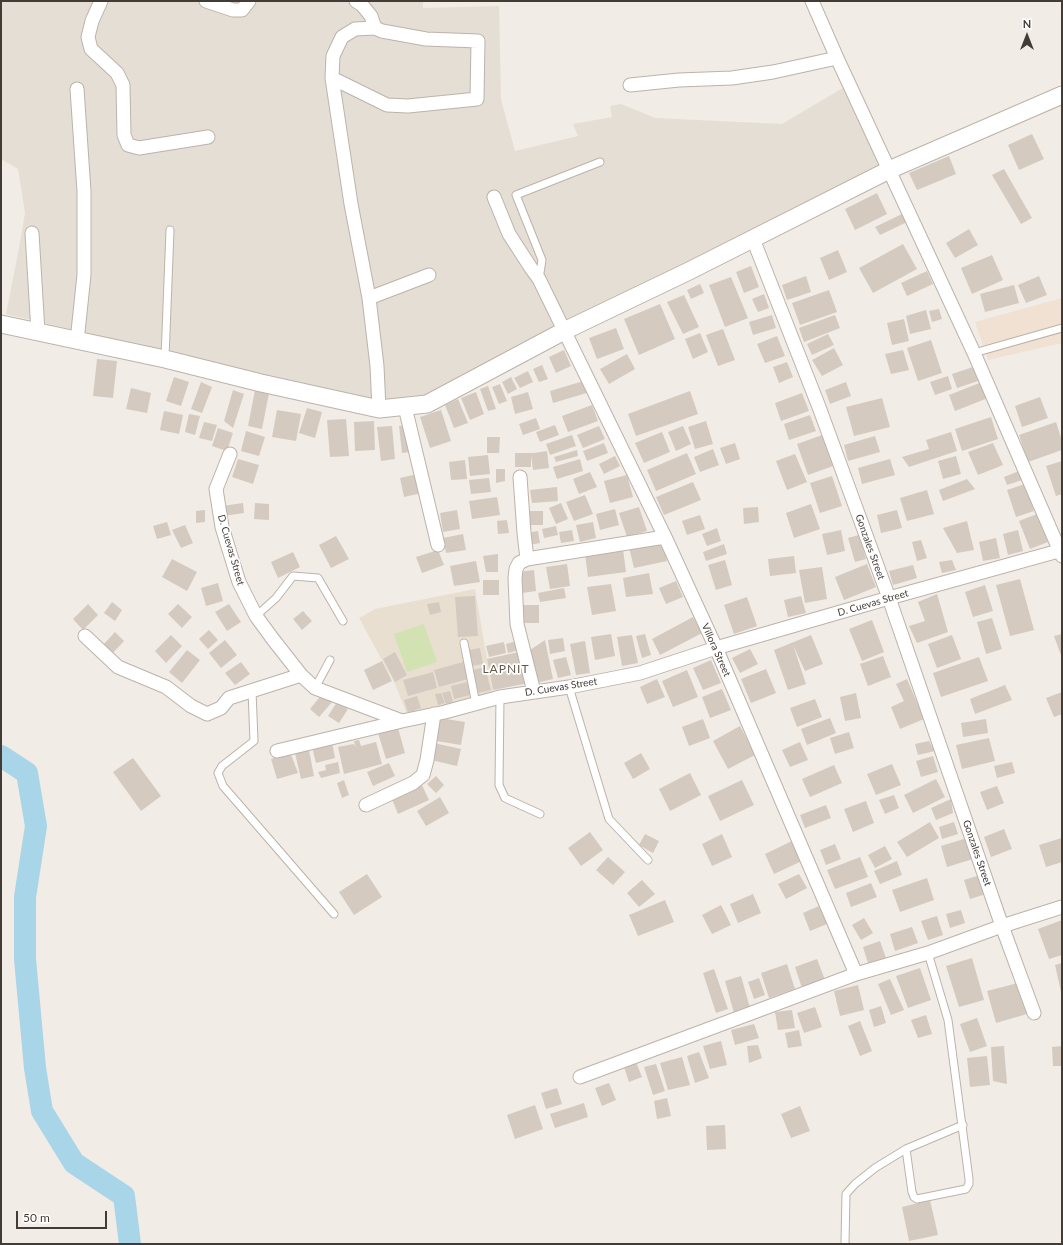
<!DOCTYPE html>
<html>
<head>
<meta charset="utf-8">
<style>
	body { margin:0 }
	#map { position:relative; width:1063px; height:1245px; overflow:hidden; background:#f1ece6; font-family:Lato,sans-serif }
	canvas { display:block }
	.frame { position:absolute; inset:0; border:2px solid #433c36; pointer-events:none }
	.north { position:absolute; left:1007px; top:16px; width:40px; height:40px; -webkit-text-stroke:3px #fff; paint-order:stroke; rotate:0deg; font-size:11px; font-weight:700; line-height:16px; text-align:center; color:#433c36 }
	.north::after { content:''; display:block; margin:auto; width:14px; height:18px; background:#433c36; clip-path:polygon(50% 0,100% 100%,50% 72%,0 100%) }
	.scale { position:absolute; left:16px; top:1211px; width:91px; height:18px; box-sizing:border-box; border:2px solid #433c36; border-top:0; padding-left:5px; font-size:12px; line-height:14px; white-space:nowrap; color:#433c36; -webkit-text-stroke:3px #fff; paint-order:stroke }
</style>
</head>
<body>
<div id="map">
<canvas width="1063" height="1245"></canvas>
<div class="frame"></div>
<div class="north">N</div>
<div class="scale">50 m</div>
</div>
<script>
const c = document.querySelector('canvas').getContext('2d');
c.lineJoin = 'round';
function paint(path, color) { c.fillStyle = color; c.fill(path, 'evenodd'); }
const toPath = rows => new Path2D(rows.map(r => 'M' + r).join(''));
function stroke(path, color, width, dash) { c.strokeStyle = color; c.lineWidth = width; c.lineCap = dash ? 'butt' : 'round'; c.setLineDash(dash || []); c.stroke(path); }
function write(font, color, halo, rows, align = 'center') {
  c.font = font + ' Lato,sans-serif'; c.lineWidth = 3.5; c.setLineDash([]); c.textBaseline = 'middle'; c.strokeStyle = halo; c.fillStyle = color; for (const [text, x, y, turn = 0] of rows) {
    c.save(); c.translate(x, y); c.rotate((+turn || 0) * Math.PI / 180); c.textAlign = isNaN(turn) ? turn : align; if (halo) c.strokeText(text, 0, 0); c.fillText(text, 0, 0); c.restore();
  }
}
paint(toPath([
	[1,1,423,1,423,8,499,6,501,99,515,151,578,136,573,124,612,117,610,106,621,104,655,118,782,124,843,88,882,166,426,397,383,403,6,314,19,248,25,213,18,169,1,159]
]), '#e5ded5');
paint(toPath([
	[1062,298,1062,343,988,360,975,322]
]), '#f1e1d3');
paint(toPath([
	[475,589,493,694,407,714,395,684,359,618,375,609]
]), '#e9dfd1');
paint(toPath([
	[424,624,437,662,407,672,394,634]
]), '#d2e2b3');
stroke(toPath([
	[1,756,27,773,36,826,25,897,25,959,35,1068,42,1111,74,1163,124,1196,130,1244]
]), '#a8d5e8', 22);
paint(toPath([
	[1032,134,1044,159,1019,170,1008,145],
	[949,156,956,174,917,190,909,173],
	[1004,169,1032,218,1021,224,992,175],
	[877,193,887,214,855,230,845,209],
	[902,214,907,222,880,235,875,227],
	[969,229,978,245,955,258,946,243],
	[903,244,917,269,873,293,859,268],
	[838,250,847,272,829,280,820,258],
	[992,255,1003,280,972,294,961,268],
	[751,266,759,287,744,293,736,272],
	[927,271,933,284,907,296,901,283],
	[806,276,811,292,787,300,782,285],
	[1039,276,1047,295,1026,303,1018,285],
	[731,277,748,318,725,327,709,285],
	[700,284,704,293,691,299,687,290],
	[1014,285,1019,303,985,312,980,294],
	[829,290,837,312,800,325,792,303],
	[764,294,769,308,758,312,752,299],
	[684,295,699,327,683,334,667,302],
	[660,304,675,339,639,355,624,319],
	[939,309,942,319,932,322,929,311],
	[926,310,931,329,910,334,906,316],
	[772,315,776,328,753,335,749,322],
	[835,315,840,328,804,342,799,328],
	[904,319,909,341,892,345,887,323],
	[616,328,624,349,597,359,589,338],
	[723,329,735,360,718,366,706,335],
	[700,333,708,352,693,359,685,339],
	[828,334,834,345,812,355,807,344],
	[777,336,785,356,765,363,757,344],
	[931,340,942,373,918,381,907,348],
	[834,348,843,365,822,376,812,360],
	[564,350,571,366,556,373,549,357],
	[903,350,909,370,891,374,885,354],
	[627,354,635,369,609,384,600,369],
	[97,359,117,361,113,398,93,396],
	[787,362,793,377,779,383,773,367],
	[542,365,548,379,539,382,533,369],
	[973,367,978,381,957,388,952,374],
	[528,371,533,382,520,388,514,378],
	[948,376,952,389,935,395,930,382],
	[174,377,189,382,181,406,166,401],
	[511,377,517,389,508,394,502,382],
	[587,380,590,392,553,403,550,391],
	[201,382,212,387,202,413,191,409],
	[846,382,851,396,830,404,825,390],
	[982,382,988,398,955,411,949,395],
	[500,384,507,401,499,404,492,387],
	[488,386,496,409,488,411,480,389],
	[131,388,151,393,147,413,126,409],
	[233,390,244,394,233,428,224,421],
	[255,390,269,393,262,429,248,426],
	[690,391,698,414,636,436,628,414],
	[476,392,484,414,470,420,461,398],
	[528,392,533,409,515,414,511,397],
	[802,393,809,411,781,421,775,403],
	[1040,397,1048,418,1022,427,1015,406],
	[882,398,890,427,854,436,846,407],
	[458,399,468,423,454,428,445,405],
	[592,405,598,421,568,432,562,416],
	[307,408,322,412,315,438,299,433],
	[277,410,301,414,296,441,272,437],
	[441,410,451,441,430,448,420,417],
	[164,411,183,415,179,434,160,430],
	[189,414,200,416,195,435,185,432],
	[810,415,816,431,789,440,784,424],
	[991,417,998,439,962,451,955,429],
	[536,418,540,429,523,435,519,424],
	[346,419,349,456,330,457,327,420],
	[374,421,375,450,355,451,354,422],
	[706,421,713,444,695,449,688,427],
	[204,422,217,425,212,441,199,438],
	[1056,422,1062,441,1062,450,1028,462,1019,435],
	[407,425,410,452,402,453,399,426],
	[555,425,559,435,540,442,536,432],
	[392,426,395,459,381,461,377,427],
	[599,426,605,439,583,448,577,435],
	[683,426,691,444,676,451,668,432],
	[218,428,233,433,227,451,212,446],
	[246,431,265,437,259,456,241,451],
	[662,432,670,452,644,463,635,443],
	[951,432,957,451,909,467,902,457,929,449,926,440],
	[825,434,836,465,808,475,797,444],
	[572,435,576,446,550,455,546,444],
	[875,436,880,452,848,461,844,445],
	[487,437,500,437,499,453,487,453],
	[604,443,608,453,587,461,583,451],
	[735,443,740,459,726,464,720,448],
	[993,443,1003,465,978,475,968,452],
	[713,449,719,465,700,472,694,457],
	[577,450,578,456,556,462,554,457],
	[547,451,549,468,533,470,531,455,531,467,515,467,515,453,534,453],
	[687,453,696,474,656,491,647,470],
	[795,454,807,482,787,490,776,461],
	[488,455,490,474,470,476,468,457],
	[615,456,620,466,604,474,599,464],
	[956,456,961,474,943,479,938,461],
	[238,459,259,465,253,484,232,477],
	[580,459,583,471,557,479,553,467],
	[890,459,895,475,862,484,858,468],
	[465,460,467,479,451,480,449,462],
	[1062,461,1062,494,1056,496,1046,466],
	[496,469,505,469,505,481,496,483],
	[1019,471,1022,480,1007,485,1004,477],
	[590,472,597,487,579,494,573,479],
	[417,474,422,493,404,497,400,478],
	[627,475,633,497,610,503,604,481],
	[832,476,842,506,820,513,810,483],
	[489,478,491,492,471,494,469,480],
	[967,479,975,489,943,501,939,490],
	[693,482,701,500,664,515,656,497],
	[1025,484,1034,511,1016,517,1007,490],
	[557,487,558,501,532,503,530,490],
	[927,490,934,514,907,521,900,498],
	[585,495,593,514,574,521,566,502],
	[497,497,500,515,472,519,469,501],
	[243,503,244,513,223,516,222,506],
	[255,503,269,504,269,520,254,519],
	[561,503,568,519,556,524,549,508],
	[811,504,820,529,794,538,786,513],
	[639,507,647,531,627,537,619,513],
	[758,507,759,522,744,524,743,508],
	[615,509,619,525,600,530,596,514],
	[205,510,205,522,196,523,196,511],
	[457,510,460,529,443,532,440,513],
	[897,510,902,528,881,533,877,515],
	[528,511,543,511,543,525,528,525],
	[1037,514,1048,542,1030,549,1019,521],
	[700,515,705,529,687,535,682,521],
	[507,520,509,533,498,534,497,521],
	[967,521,974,550,957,553,943,528],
	[167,522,171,535,157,539,153,526],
	[593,522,596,538,580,542,576,525],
	[185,525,193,543,181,548,172,530],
	[556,526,558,535,544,538,542,529],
	[717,528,721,541,707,546,702,534],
	[572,530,574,541,561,543,559,532],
	[841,530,845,551,827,555,822,534],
	[1018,530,1023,551,1008,555,1003,534],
	[538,531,540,543,529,545,527,533],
	[463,534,466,550,446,553,443,538],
	[859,535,866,559,855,562,848,538],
	[336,536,349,559,331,568,319,545],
	[996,538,1000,558,983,561,979,542],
	[662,539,667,561,634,568,629,547],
	[921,540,927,558,917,561,912,542],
	[724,544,727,554,706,561,703,552],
	[623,549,626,572,588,577,585,554],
	[438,550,444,565,422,573,416,557],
	[293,552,300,567,278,578,271,562],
	[498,554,498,572,486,572,483,556],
	[794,556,796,573,770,576,768,559],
	[172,559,197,572,187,591,162,577],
	[725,560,732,585,716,590,708,565],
	[952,560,956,570,942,573,939,562],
	[476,561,480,582,454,586,450,566],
	[567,564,570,586,550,589,546,567],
	[867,564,876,587,844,600,835,577],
	[913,565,917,578,893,585,889,571],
	[822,567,827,599,805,603,799,570],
	[534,570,536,591,522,593,519,572],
	[649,573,653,594,626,597,623,578],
	[1020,579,1034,630,1010,636,996,585],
	[483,580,499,580,499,595,483,595],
	[676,581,683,597,666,604,659,588],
	[218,583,223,601,206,606,201,588],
	[611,584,616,611,592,615,587,587],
	[985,585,993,611,973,617,965,592],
	[564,588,566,598,540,602,538,593],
	[937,594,948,632,917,643,909,626,925,621,918,602],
	[475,596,478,636,458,637,455,597],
	[801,596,806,613,788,617,784,600],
	[747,597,757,626,734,634,724,605],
	[112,602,122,610,115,621,104,613],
	[439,602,441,612,430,615,427,604],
	[88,604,98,615,83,630,73,619],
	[178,604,192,617,182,628,168,614],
	[229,604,241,622,227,631,215,612],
	[518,605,539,605,539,623,519,623],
	[303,611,312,621,302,630,293,619],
	[693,617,702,633,660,655,652,639],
	[992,618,1002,649,986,654,977,622],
	[872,620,884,652,862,661,849,629],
	[209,630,218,640,208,649,199,639],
	[115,632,124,641,111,655,102,646],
	[611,634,615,656,595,660,591,637],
	[645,634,651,655,642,658,636,636],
	[1062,634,1062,658,1054,636],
	[171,635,182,646,166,663,155,651],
	[632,635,638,663,622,666,617,637],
	[811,635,823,664,805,671,793,645,806,684,788,690,774,650],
	[952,635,961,659,937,668,928,644],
	[563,638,565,651,550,654,548,640],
	[225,640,237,655,221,668,209,653],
	[545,640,553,679,536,683,530,650],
	[517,641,519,650,508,653,506,644],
	[585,641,590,673,576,675,570,644],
	[504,642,506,653,489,657,486,646],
	[480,648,483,664,471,666,468,650],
	[750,649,758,664,740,673,732,658],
	[187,650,200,660,182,683,169,672],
	[523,651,529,683,493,690,487,659],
	[395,652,407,675,395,682,383,659],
	[883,656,891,677,868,686,860,664],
	[566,657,571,675,558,678,553,660],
	[979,657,988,681,941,697,933,673],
	[711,660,721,683,703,690,693,668],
	[382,661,392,681,373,690,364,670],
	[241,662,250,674,235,685,225,673],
	[463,662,468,679,439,687,434,670],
	[485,667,491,690,478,693,473,670],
	[766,669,776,693,751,703,741,679],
	[687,670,698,697,673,707,662,681],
	[433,672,437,688,408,696,403,680],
	[657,679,665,697,647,704,640,687],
	[907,679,924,719,900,729,891,707,904,701,896,684],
	[467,682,470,695,454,699,451,686],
	[1005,685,1012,700,975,714,970,699],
	[722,689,731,710,710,718,702,697],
	[450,691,453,702,446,704,442,693],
	[1062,692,1062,714,1054,717,1046,698],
	[323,693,333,701,319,717,310,709],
	[441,693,445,703,438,705,435,694],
	[856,693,861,718,845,721,840,697],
	[417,696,421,708,408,713,404,700],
	[815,699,822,717,797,727,790,708],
	[337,702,348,709,339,723,328,716],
	[440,718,465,722,461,745,436,741],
	[830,718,836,733,807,745,801,729],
	[703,719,710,738,689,746,682,727],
	[986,719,988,733,963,737,961,723],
	[740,726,755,755,728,769,713,741],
	[398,728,405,753,386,759,378,733],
	[849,732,854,748,835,754,830,738],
	[989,738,995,761,962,769,956,745],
	[359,740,361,746,376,742,382,764,344,774,338,747,354,744,356,748,354,741],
	[929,741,935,751,918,755,915,744],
	[332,742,335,758,316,763,312,747],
	[800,742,808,760,790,767,782,750],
	[434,743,461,749,457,766,431,760],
	[309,750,314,776,301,779,295,753],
	[290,752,298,773,277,779,271,759],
	[641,753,650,769,633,779,624,763],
	[933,756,938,772,921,777,916,761],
	[133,758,161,796,141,811,113,772],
	[338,762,340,773,321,778,318,772,326,770,325,765],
	[1012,762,1015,773,997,778,994,766],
	[389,763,395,776,373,786,367,772],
	[892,764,901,785,876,795,867,774],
	[834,765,842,783,810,797,802,779],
	[690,773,701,795,670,811,659,789],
	[436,776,444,785,436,793,427,784],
	[936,779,945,797,913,813,904,795],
	[344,780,349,795,342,798,337,783],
	[742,780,754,805,720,821,708,796],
	[421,783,429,800,398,814,391,797],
	[997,786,1004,803,987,810,980,792],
	[894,795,899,808,885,814,879,800],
	[440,797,449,813,426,826,417,811],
	[951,799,953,813,936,820,931,808],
	[866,801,874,823,853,832,844,809],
	[826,805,831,818,805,828,800,815],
	[930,822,939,838,907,857,897,842],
	[954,822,958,834,942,839,939,827],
	[1004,829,1012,849,991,857,984,837],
	[590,832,603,850,581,866,568,848],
	[645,834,659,841,653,853,639,845],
	[722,834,732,857,712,866,702,844],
	[967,838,973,859,947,867,941,846],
	[1062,838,1062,862,1046,867,1039,845],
	[792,841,802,861,774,874,765,854],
	[835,844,841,859,826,865,820,850],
	[885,846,892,859,875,868,868,855],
	[608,857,625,872,613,885,596,870],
	[860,857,868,877,835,889,827,870],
	[897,861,902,875,880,884,874,871],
	[367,874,382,897,354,915,339,892],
	[799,874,807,888,786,899,778,884],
	[980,875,986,894,970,899,964,880],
	[927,878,934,900,900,912,892,890],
	[642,880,655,894,639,907,627,893],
	[871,883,877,897,851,907,846,893],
	[753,894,761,913,738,923,730,904],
	[665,900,674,922,638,936,629,915],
	[721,905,731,925,712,934,702,915],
	[819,906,827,924,810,931,803,913],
	[961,910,965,923,950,928,946,914],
	[937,916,943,935,928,940,921,921],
	[864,918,873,933,861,940,852,925],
	[1062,920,1062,955,1049,959,1038,929],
	[912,927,918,943,895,951,890,934],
	[880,941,886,958,868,963,863,947],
	[972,958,984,1000,959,1007,946,966],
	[817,959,825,980,802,988,795,967],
	[1062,963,1062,992,1061,992,1055,965],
	[787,964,795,989,769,998,761,973],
	[920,968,931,1000,908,1008,896,976],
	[714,969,728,1009,716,1013,703,973],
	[741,976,750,1008,734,1013,725,981],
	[759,978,765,995,754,999,748,982],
	[890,979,904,1010,891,1015,878,984],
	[1018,983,1027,1014,996,1023,987,991],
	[858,985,864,1010,840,1016,834,991],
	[881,1006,886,1023,874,1027,869,1010],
	[815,1007,822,1027,804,1033,797,1013],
	[792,1010,795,1028,778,1030,775,1012],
	[926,1015,932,1034,918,1038,911,1020],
	[977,1018,987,1046,970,1052,960,1024],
	[860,1021,872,1051,860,1056,848,1026],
	[754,1024,759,1038,735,1045,731,1030],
	[799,1030,802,1046,788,1048,785,1033],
	[721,1041,727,1065,710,1069,703,1046],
	[758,1045,762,1058,749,1063,747,1046],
	[1004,1046,1007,1084,993,1081,991,1047],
	[1062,1046,1062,1066,1053,1066,1052,1047],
	[699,1052,709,1078,695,1083,687,1056],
	[987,1056,990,1085,970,1087,967,1058],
	[682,1057,690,1085,668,1090,660,1063],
	[636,1062,642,1077,629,1082,624,1067],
	[656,1064,665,1091,653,1095,644,1067],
	[609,1083,616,1100,602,1106,595,1088],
	[557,1088,562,1104,546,1109,541,1093],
	[667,1098,671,1116,657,1119,654,1101],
	[584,1103,588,1117,555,1128,550,1114],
	[535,1105,543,1129,515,1139,507,1115],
	[800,1106,810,1131,791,1138,781,1114],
	[725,1125,726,1149,707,1150,706,1126],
	[930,1200,938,1235,909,1241,902,1207]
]), '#d5cac0');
const service = toPath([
	[539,279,542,260,516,195,600,162],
	[974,353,1062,328],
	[165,358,170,230],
	[256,616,276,598,293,576,318,578,343,621],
	[464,643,476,704],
	[569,687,609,819,648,860],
	[315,688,330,660],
	[252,691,254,741,222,766,218,773,223,786,334,914],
	[500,697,499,785,505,798,540,814],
	[906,1149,912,1192,914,1197,917,1199,966,1189,969,1184,969,1179,948,1020,928,953],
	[845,1243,846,1194,855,1184,875,1168,906,1149,963,1125]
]);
const minor = toPath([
	[101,1,92,21,88,37,91,49,117,73,123,85,124,135,128,145,139,148,208,137],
	[206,1,233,10,242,10,249,1],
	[812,1,837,58,974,353,1062,556],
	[375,28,355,29,342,37,333,56,332,78,351,204,369,298,377,366,379,409],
	[332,78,387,105,408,106,477,99,478,41,426,39,382,31,375,28,371,16,362,5,356,1],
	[630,85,679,80,732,78,773,72,837,58],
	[77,89,84,191,84,275,77,341],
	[494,197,509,234,531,268,539,279,665,537,716,648,856,974],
	[32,233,38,332],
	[753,239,819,407,889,598,1002,926,1034,1013],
	[369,298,429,275],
	[405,407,438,545],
	[230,454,216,489,222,527,239,582,256,616,272,638,301,675,315,688,402,721,445,712,500,697,569,687,640,673,716,648,889,598,1062,550],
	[520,477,524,533,527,559],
	[85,636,118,667,166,687,191,706,207,714,221,708,229,698,301,675],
	[534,692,517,624,515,578,516,569,519,563,527,559,665,537],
	[277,751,402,721],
	[366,805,413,783,423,775,427,760,434,714],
	[580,1077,856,974,928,953,1002,926,1062,907]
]);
const tertiary = toPath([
	[1,324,165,359,261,383,379,409,427,404,564,331,689,271,889,170,1062,95]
]);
stroke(service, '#bcb3aa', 9);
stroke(minor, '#bcb3aa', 15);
stroke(tertiary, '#bcb3aa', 19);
stroke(service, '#fff', 7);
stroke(minor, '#fff', 13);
stroke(tertiary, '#fff', 17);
write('10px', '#433c36', '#fff', [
	["Gonzales Street",870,547,70],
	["D. Cuevas Street",231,550,74],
	["D. Cuevas Street",873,603,-16],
	["Villora Street",716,650,66],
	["D. Cuevas Street",561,687,-9],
	["Gonzales Street",977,853,71]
]);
c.letterSpacing = '1px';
write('12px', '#65594e', '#fff', [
	["LAPNIT",506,669]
]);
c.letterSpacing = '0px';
</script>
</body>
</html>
